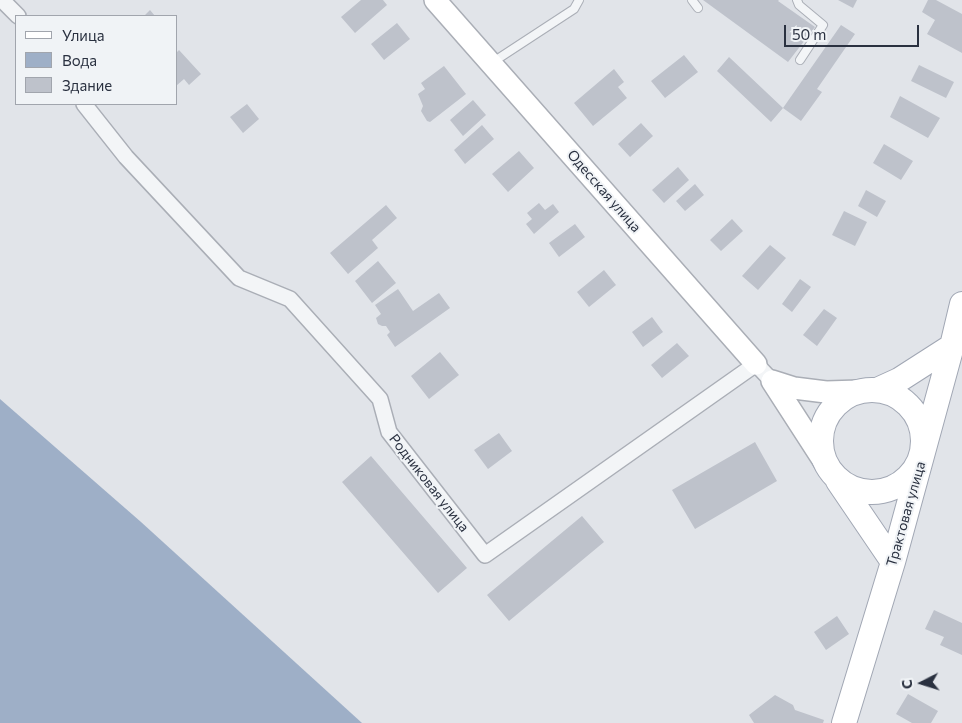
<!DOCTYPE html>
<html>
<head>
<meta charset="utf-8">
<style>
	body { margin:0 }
	#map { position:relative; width:962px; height:723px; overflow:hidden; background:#e1e4e9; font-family:Commissioner,sans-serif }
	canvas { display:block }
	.legend { position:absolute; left:15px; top:15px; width:162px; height:90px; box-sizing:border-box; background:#f0f3f6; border:1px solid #a1a5ad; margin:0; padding:6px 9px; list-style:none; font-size:15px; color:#2a3140 }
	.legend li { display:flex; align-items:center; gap:10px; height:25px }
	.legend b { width:25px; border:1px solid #a1a5ad }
	.north { position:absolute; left:897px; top:658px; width:50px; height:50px; -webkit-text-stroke:4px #f0f3f6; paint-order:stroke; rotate:265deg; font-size:14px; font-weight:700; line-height:20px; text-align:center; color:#2a3140 }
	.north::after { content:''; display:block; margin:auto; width:18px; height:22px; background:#2a3140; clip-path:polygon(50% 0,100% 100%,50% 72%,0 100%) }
	.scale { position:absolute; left:784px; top:25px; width:135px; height:22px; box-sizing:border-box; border:2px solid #2a3140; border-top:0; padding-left:6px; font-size:15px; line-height:18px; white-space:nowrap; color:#2a3140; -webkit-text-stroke:4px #f0f3f6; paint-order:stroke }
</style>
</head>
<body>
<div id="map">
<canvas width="962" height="723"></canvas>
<ul class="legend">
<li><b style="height:6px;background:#fff"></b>Улица</li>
<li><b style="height:14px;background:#9eafc7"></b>Вода</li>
<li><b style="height:14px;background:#bec2cb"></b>Здание</li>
</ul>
<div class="north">С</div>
<div class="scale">50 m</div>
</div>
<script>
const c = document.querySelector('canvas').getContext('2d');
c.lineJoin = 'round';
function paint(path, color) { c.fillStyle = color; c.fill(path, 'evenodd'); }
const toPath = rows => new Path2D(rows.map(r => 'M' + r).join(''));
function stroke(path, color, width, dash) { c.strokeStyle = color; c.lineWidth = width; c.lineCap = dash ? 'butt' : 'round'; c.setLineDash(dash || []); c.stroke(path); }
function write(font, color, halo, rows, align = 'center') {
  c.font = font + ' Commissioner,sans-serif'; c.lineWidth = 4; c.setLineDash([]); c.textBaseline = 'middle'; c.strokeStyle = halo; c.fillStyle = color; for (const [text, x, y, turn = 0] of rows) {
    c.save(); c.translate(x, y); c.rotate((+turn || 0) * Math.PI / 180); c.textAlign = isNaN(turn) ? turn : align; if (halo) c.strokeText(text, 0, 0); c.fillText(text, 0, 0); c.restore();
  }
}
paint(toPath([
	[0,399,141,522,362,723,0,723]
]), '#9eafc7');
paint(toPath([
	[361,0,383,0,387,5,355,33,341,17],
	[703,0,779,0,778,1,815,27,788,62],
	[838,0,857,0,853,8],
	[928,0,936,0,962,14,962,53,927,34,935,20,922,12],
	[150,10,155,16,144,16],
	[397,23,410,39,384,60,371,44],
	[841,25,855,34,817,89,822,92,801,121,783,108],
	[179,50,201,74,189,85,184,79,176,86,176,53],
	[684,55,698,72,665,98,651,81],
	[729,57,783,108,771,122,717,71],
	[919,65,954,82,946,98,911,81],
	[444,66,466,94,430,122,427,121,421,111,423,106,418,94,425,89,421,83],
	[614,69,624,82,618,87,627,98,593,126,574,103],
	[900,96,940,118,928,138,890,117],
	[473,100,486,115,463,136,450,120],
	[247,104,259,119,243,133,230,117],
	[641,123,653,136,630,157,618,144],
	[482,125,494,139,465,164,454,150],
	[884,144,913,161,901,180,873,163],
	[519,151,534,168,508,192,492,174],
	[678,167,689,180,664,203,652,190],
	[695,184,704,195,685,211,676,201],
	[866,190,886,201,877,217,858,206],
	[539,203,545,210,553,204,559,212,534,234,526,224,532,219,527,213],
	[386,205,397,218,372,240,378,248,348,274,330,253],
	[844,211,867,222,855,246,832,235],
	[732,219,743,231,721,251,710,240],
	[575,224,585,237,559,257,549,243],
	[770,245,786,258,758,290,742,276],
	[378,261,396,283,372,303,355,281],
	[604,270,616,285,589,307,577,292],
	[800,279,811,287,792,312,782,304],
	[398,289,413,311,439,293,450,308,395,347,387,335,390,332,386,326,382,326,378,324,376,318,381,314,375,305],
	[824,309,837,318,817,346,803,335],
	[652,317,663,332,643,347,632,332],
	[677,343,689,356,662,378,651,365],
	[440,352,459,375,429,399,411,376],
	[499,433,512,451,488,469,474,450],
	[755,442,777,481,695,529,672,490],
	[371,456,467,568,438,593,342,482],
	[582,516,604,542,509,621,487,595],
	[934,610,962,623,962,655,940,645,944,637,925,629],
	[837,616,849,634,826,650,814,632],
	[908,694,938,711,931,723,912,723,896,714],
	[775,695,793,705,795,710,824,720,823,723,754,723,749,715]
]), '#bec2cb');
const service = toPath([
	[692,0,698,8],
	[797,0,799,5,823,25,800,60],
	[493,62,574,9,579,0]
]);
const minor = toPath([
	[2,0,18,16],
	[84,104,126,157,239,278,290,299,380,399,389,432,485,555,756,364,772,381]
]);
const secondary = toPath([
	[435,0,756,364],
	[772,381,825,463],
	[772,381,794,388,826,392,859,391]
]);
const primary = toPath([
	'821 441a51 51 0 1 1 102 0a51 51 0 1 1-102 0Z',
	[877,390,899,380,952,346],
	[838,481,893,562],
	[844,723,893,562,952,346,962,304]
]);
stroke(service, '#aaaeb6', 10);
stroke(minor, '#aaaeb6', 18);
stroke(secondary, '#aaaeb6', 24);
stroke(primary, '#a1a7b4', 26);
stroke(service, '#f3f5f7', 8);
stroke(minor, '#f3f5f7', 15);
stroke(secondary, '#fff', 21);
stroke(primary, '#fff', 24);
write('14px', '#2a3140', '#f0f3f6', [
	["Одесская улица",604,191,49],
	["Родниковая улица",429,483,52],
	["Трактовая улица",906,514,-74]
]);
</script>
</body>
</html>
